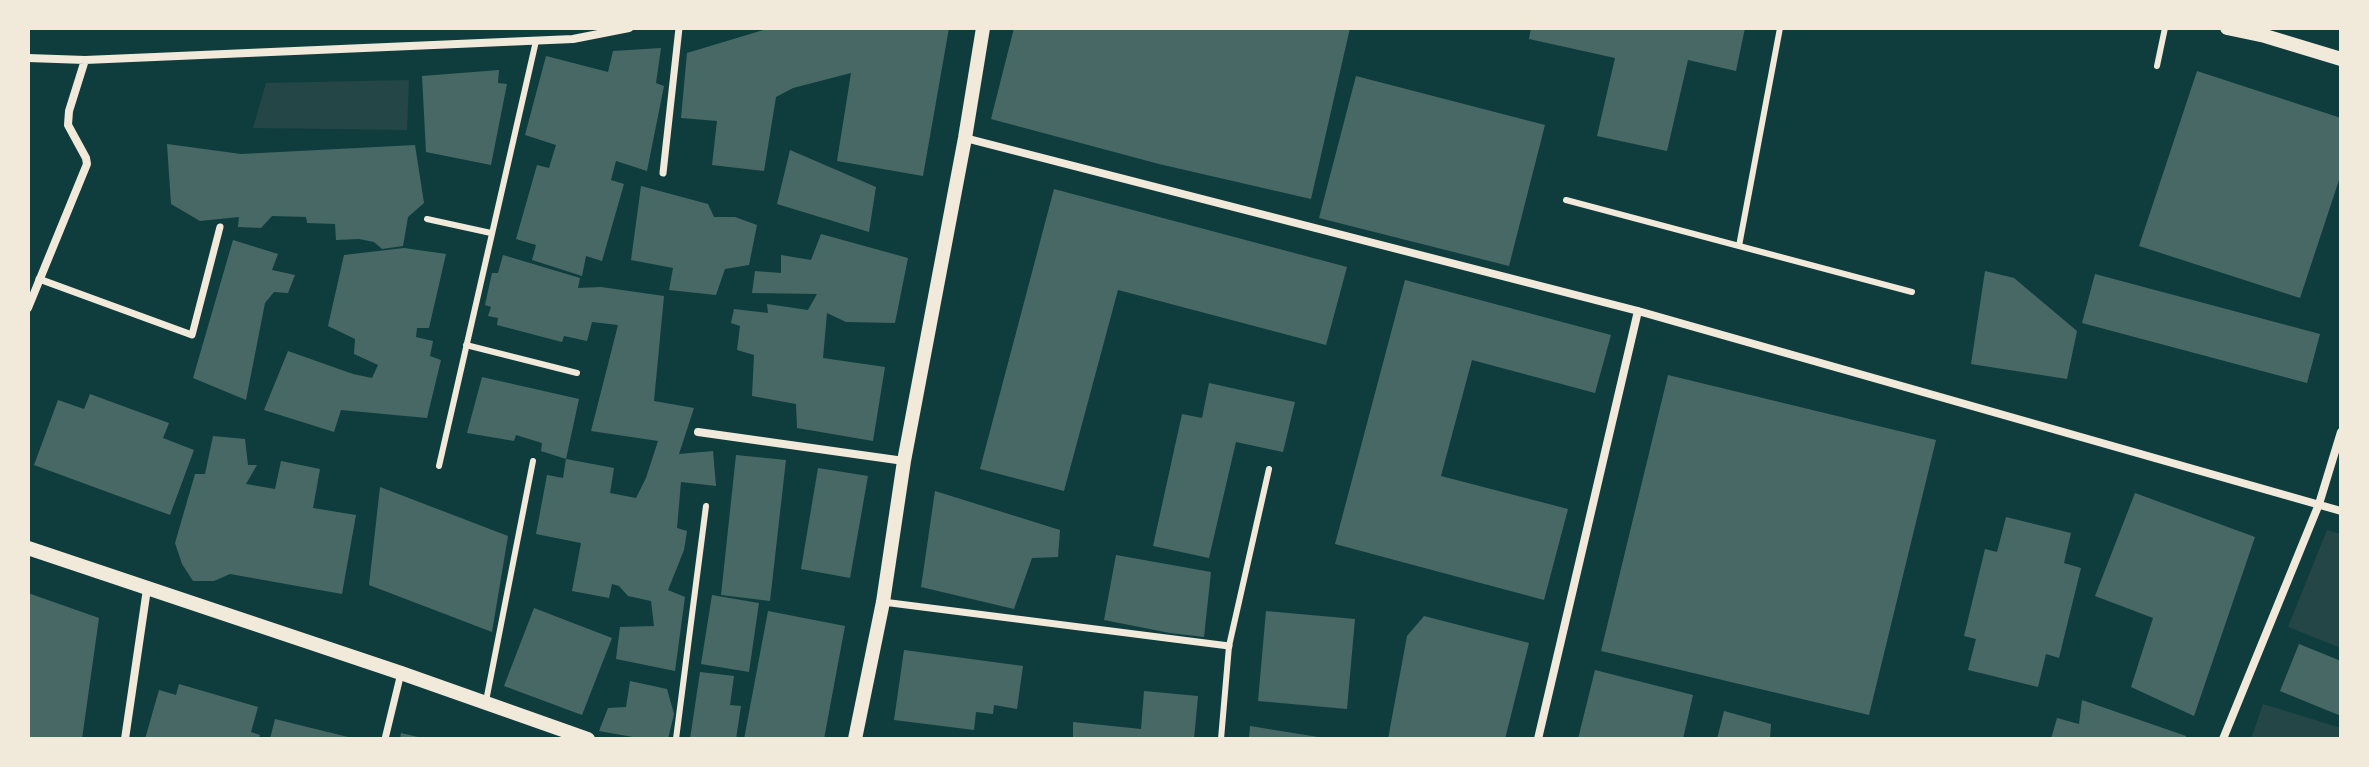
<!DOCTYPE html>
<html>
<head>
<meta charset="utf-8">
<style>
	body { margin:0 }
	#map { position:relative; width:2369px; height:767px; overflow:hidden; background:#0f3d3e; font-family:"Varela Round",sans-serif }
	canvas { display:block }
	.frame { position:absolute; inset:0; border:30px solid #f1e9da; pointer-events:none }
</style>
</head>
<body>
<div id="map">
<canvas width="2369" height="767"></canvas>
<div class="frame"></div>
</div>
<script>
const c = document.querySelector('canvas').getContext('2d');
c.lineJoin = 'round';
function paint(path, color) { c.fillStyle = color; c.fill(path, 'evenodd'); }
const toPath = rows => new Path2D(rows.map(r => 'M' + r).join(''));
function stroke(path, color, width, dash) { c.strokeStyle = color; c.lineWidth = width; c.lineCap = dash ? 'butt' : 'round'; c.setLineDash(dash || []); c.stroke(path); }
paint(toPath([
	[409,80,407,130,253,128,266,83],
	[2327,530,2341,534,2341,648,2288,627],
	[2263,704,2341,728,2341,739,2251,739]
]), '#244646');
paint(toPath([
	[770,28,949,28,923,176,837,161,851,73,793,88,776,97,764,171,712,165,717,121,681,118,687,53],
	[1014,28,1350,28,1311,199,1159,164,991,119],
	[1531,28,1745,28,1736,71,1688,60,1667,151,1597,136,1615,58,1529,39],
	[661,48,656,83,664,86,647,171,616,161,611,180,624,184,602,261,586,256,582,276,532,260,536,245,516,239,537,165,549,168,556,145,525,135,546,56,608,72,613,51],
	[499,70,498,83,507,84,491,165,426,152,422,76],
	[2197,71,2341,118,2341,174,2300,298,2139,246],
	[1356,76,1545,125,1509,266,1319,218],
	[167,144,241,154,415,145,424,203,408,217,403,246,382,249,374,242,359,239,336,240,335,224,307,223,306,217,272,216,261,228,238,227,239,217,200,221,171,204],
	[790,150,876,187,869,232,777,204],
	[641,186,708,204,714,217,735,217,757,225,749,265,725,269,716,295,669,290,673,268,631,260],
	[1054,189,1347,267,1326,345,1118,290,1064,491,980,469],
	[821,234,908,258,895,323,846,322,827,313,823,358,885,367,873,441,797,428,796,404,752,396,754,355,737,350,740,326,731,323,734,309,768,313,767,304,808,310,817,294,752,293,755,271,781,273,781,255,811,260],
	[233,240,278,254,272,270,295,275,288,293,274,292,265,303,246,400,193,378],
	[404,248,446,254,429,328,417,328,416,337,433,341,430,356,441,360,427,418,341,410,334,432,264,410,288,351,353,374,372,378,378,365,354,354,355,339,328,326,344,255],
	[503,255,580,278,578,288,601,287,664,296,654,401,694,408,679,454,713,451,716,486,681,482,677,528,687,531,684,550,668,590,685,597,675,671,616,659,620,627,654,626,651,601,628,596,619,586,612,584,609,598,572,591,581,543,536,534,547,475,563,478,566,459,614,468,610,493,636,498,646,478,658,441,591,431,618,325,592,322,587,341,564,336,562,342,497,325,498,318,488,316,491,307,485,305,492,273,498,273],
	[1985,271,2014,278,2077,331,2067,379,1971,364],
	[2095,274,2320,334,2307,383,2082,323],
	[1405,280,1611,335,1595,393,1472,360,1441,476,1568,509,1544,600,1335,544],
	[1668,375,1936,440,1869,715,1601,651],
	[482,377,579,399,566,459,541,451,542,443,516,435,514,441,467,433],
	[1209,383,1295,402,1283,452,1236,442,1209,558,1153,546,1182,414,1202,418],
	[90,394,169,423,163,438,194,450,170,515,34,465,58,400,84,409],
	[213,436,245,439,248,465,257,465,246,484,275,489,281,461,320,469,313,508,356,515,342,594,230,574,214,581,193,581,182,564,175,543,195,474,205,474],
	[736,455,786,460,770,601,721,595],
	[818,468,868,476,850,578,801,569],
	[380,487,508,536,492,632,369,585],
	[935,491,1060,530,1058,557,1032,558,1014,609,921,587],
	[2135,493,2255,537,2194,716,2131,687,2153,618,2095,596],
	[2006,517,2071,533,2064,563,2081,568,2059,658,2046,654,2038,687,1968,670,1976,639,1964,636,1985,549,1997,552],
	[1116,555,1211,572,1204,637,1170,633,1104,620],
	[28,593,99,618,82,739,28,739],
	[712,595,759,603,749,672,701,664],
	[534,608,612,638,582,715,504,686],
	[768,611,845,626,824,739,744,739],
	[1266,611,1355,619,1347,709,1258,701],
	[1424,616,1529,643,1505,739,1388,739,1407,636],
	[2299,644,2341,661,2341,716,2280,691],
	[904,650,1023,666,1017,709,994,705,993,714,976,712,974,730,894,720],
	[1595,670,1693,695,1683,739,1578,739],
	[700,672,734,676,730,705,741,706,736,739,690,739],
	[630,681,667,689,674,714,668,739,644,739,599,731,608,708,626,707],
	[179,684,258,707,251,732,260,735,259,739,145,739,159,690,176,695],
	[1144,691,1198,696,1194,739,1073,739,1073,722,1141,729],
	[2082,700,2186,736,2185,739,2051,739,2057,718,2079,724],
	[1724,711,1771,724,1770,739,1717,739],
	[275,719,352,738,352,739,270,739],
	[1250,726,1318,737,1317,739,1249,739],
	[401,733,422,738,422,739,400,739]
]), '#486865');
stroke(toPath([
	[2157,66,2165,28],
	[1566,200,1912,292],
	[427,219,491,233],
	[1739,246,1780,28],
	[466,345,577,373],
	[439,466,536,41],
	[486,701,533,461],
	[676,739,706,506],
	[1221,739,1229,646,1269,469]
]), '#f1e9da', 6);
stroke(toPath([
	[663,173,679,28],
	[39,279,192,335,220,227],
	[883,602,1229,646],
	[385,739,401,673]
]), '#f1e9da', 7);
stroke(toPath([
	[28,58,85,60,573,39,629,28],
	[965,138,1638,311,2341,511],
	[28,308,87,164,86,158,68,125,69,111,85,60],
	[698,432,904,461],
	[125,739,147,589],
	[1538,739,1638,311],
	[2223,739,2319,504,2341,432]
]), '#f1e9da', 8);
stroke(toPath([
	[2227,28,2265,36,2341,59],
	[28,548,401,673,588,739],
	[855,739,883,602,904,461,965,138,983,28]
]), '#f1e9da', 14);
</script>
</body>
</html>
